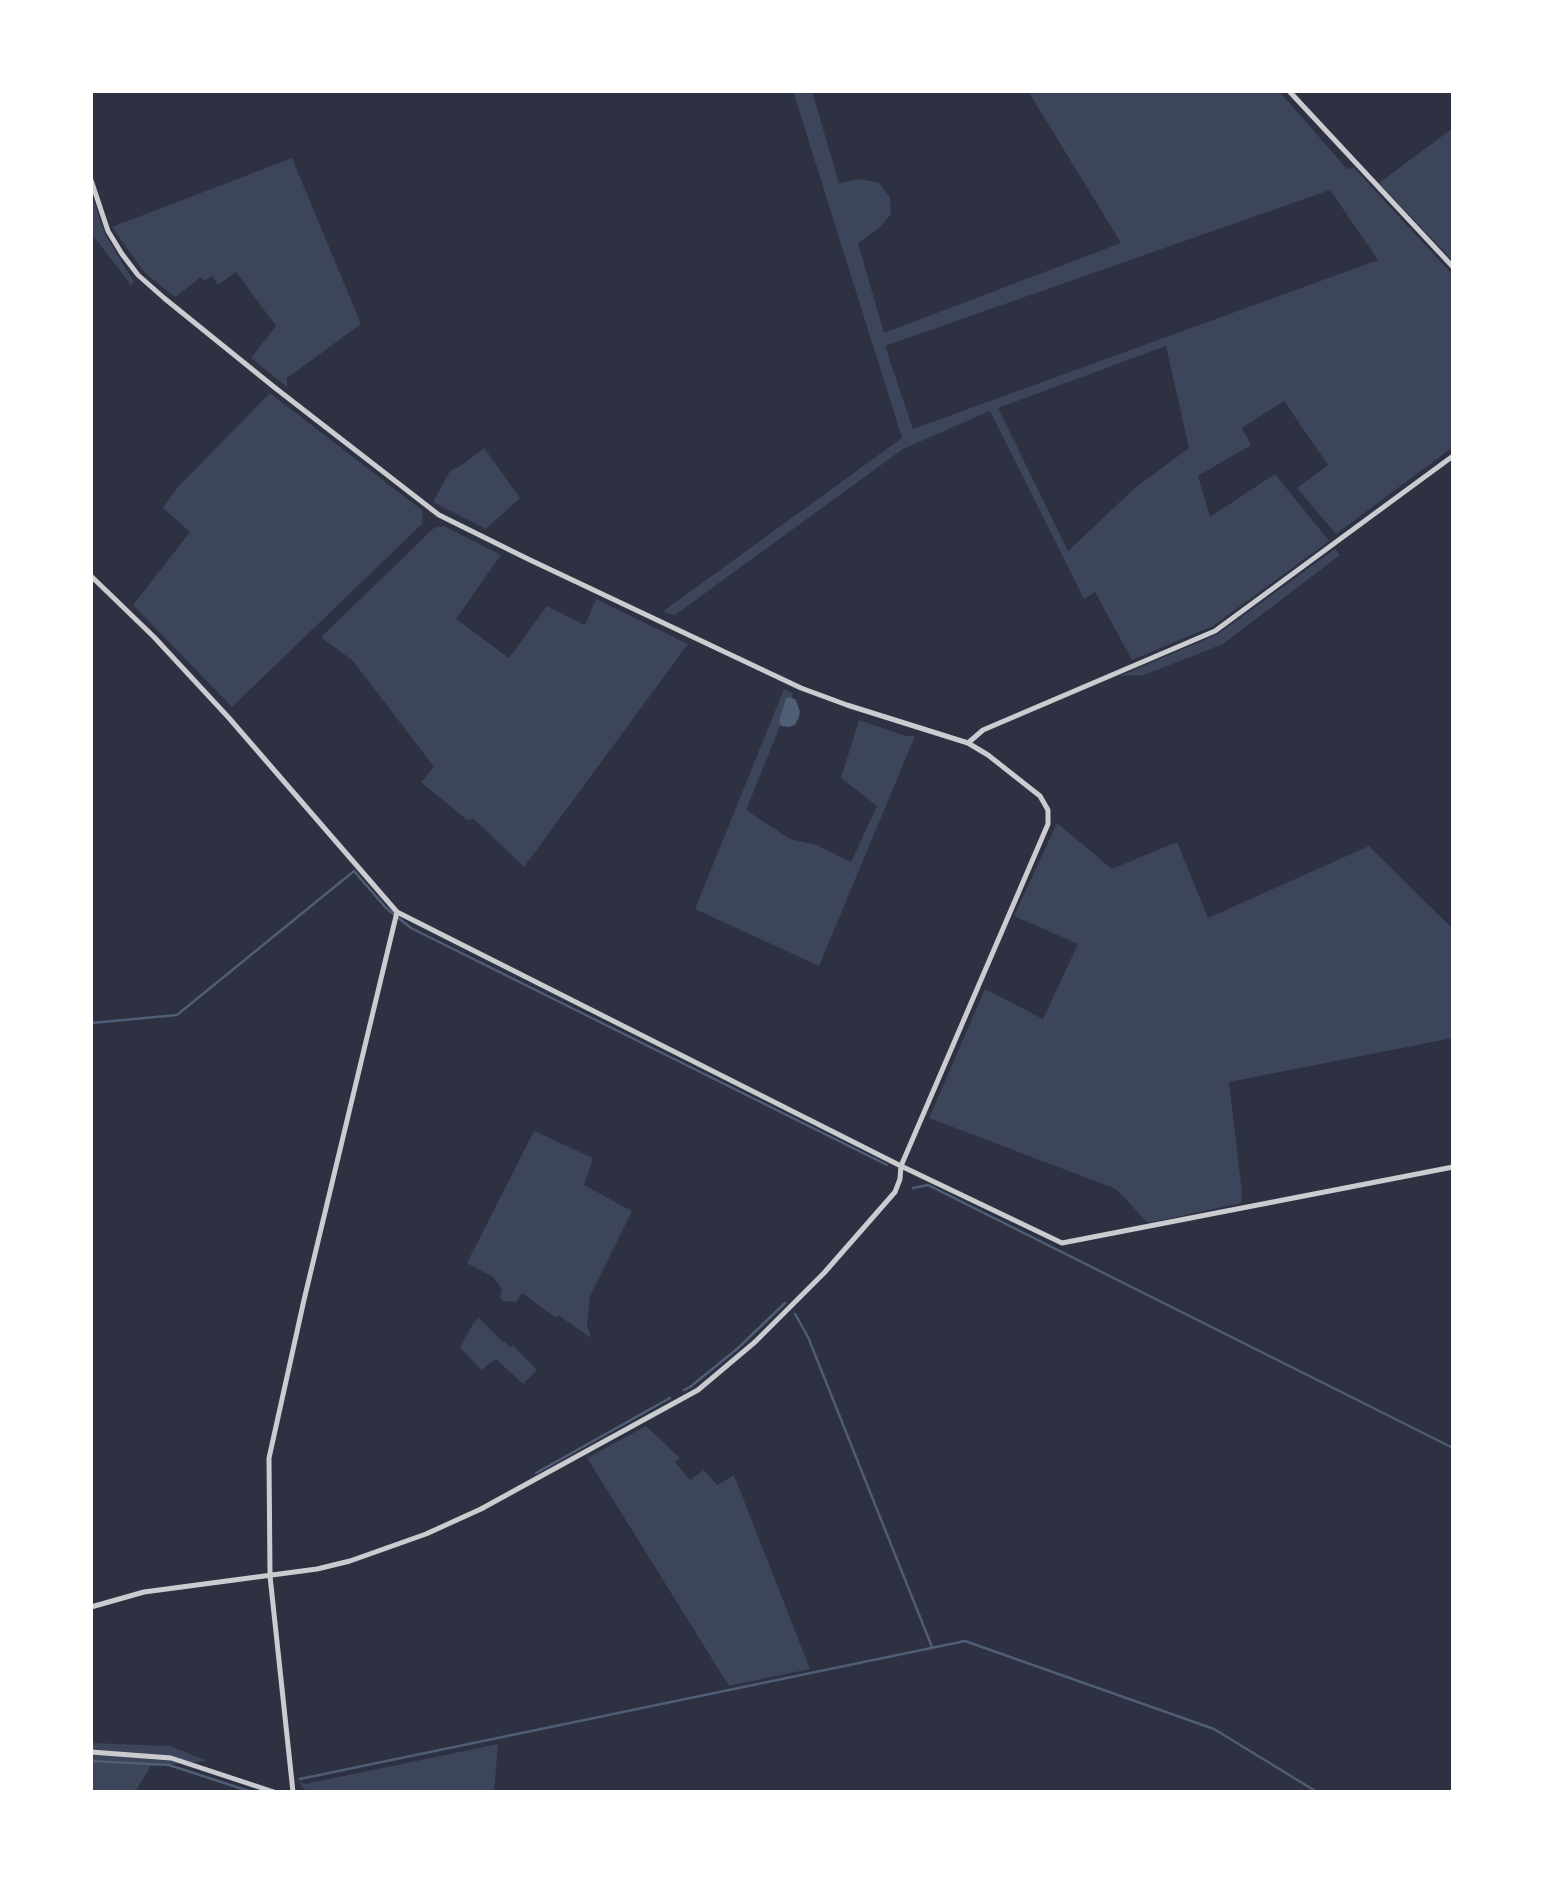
<!DOCTYPE html>
<html>
<head>
<meta charset="utf-8">
<style>
	body { margin:0 }
	#map { position:relative; width:1544px; height:1883px; overflow:hidden; background:#2d3142; font-family:Arial,sans-serif }
	canvas { display:block }
	.frame { position:absolute; inset:0; border:93px solid #fff; pointer-events:none }
</style>
</head>
<body>
<div id="map">
<canvas width="1544" height="1883"></canvas>
<div class="frame"></div>
</div>
<script>
const c = document.querySelector('canvas').getContext('2d');
c.lineJoin = 'round';
function paint(path, color) { c.fillStyle = color; c.fill(path, 'evenodd'); }
const toPath = rows => new Path2D(rows.map(r => 'M' + r).join(''));
function stroke(path, color, width, dash) { c.strokeStyle = color; c.lineWidth = width; c.lineCap = dash ? 'butt' : 'round'; c.setLineDash(dash || []); c.stroke(path); }
paint(toPath([
	[793,91,812,91,839,183,859,179,879,183,890,197,891,214,879,228,858,243,884,333,1121,243,1028,91,1279,91,1347,169,1354,168,1453,275,1453,447,1336,534,1297,488,1328,465,1284,401,1242,428,1251,445,1198,476,1210,517,1275,474,1329,541,1213,626,1132,660,1095,592,1084,599,990,411,903,449,675,615,662,612,902,438],
	[1330,190,1378,260,913,429,885,346],
	[1166,346,1189,448,1136,487,1068,551,998,408],
	[1453,128,1453,261,1379,183],
	[292,158,361,324,287,378,287,387,251,358,276,326,236,272,218,285,212,276,204,281,201,277,175,297,145,273,112,227],
	[91,193,105,234,134,282,131,285,91,233],
	[270,393,423,511,422,524,232,707,133,605,190,532,163,508,176,489],
	[484,448,520,498,486,529,433,502,450,471,462,465],
	[444,526,501,555,456,619,509,658,547,606,585,625,596,599,688,644,524,867,474,819,467,820,421,782,434,767,353,661,321,637,434,528],
	[1335,549,1340,555,1223,644,1144,675,1120,676,1218,634],
	[784,689,793,694,746,810,790,839,817,845,851,862,877,806,841,778,859,720,906,736,915,736,819,966,695,909],
	[1057,823,1112,869,1177,842,1208,918,1369,846,1453,929,1453,1038,1229,1082,1242,1192,1241,1203,1148,1223,1116,1189,929,1118,985,989,1043,1019,1078,944,1014,916],
	[534,1131,593,1158,584,1185,632,1211,590,1296,587,1325,591,1338,558,1315,556,1318,522,1293,516,1302,503,1301,500,1298,502,1289,493,1277,467,1263],
	[479,1318,503,1342,505,1342,510,1347,513,1345,537,1370,523,1384,496,1359,481,1370,460,1347,474,1322],
	[646,1426,680,1458,675,1462,690,1480,704,1470,717,1485,734,1475,810,1669,729,1686,587,1458],
	[91,1743,170,1746,207,1761,151,1766,135,1792,91,1792],
	[498,1744,494,1792,306,1792,298,1781,305,1784]
]), '#3c4559');
paint(toPath([
	[790,697,796,700,800,712,799,717,795,725,789,727,781,726,779,721,786,698]
]), '#4f5d75');
stroke(toPath([
	[91,1023,177,1015,354,871,386,908,411,928,887,1165],
	[913,1188,928,1185,1453,1448],
	[795,1314,808,1337,932,1647],
	[684,1390,690,1387,737,1349,785,1303],
	[536,1473,670,1398],
	[91,1761,169,1765,252,1792],
	[300,1779,965,1641,1214,1729,1317,1792]
]), '#4f5d75', 2.5);
stroke(toPath([
	[1289,91,1453,267],
	[91,180,108,231,122,254,138,275,164,298,274,387,439,515,528,559,801,688,847,705,968,743,983,730,1215,631,1453,456],
	[91,576,154,637,229,718,397,912,901,1166,1062,1243,1453,1167],
	[91,1607,144,1592,317,1569,350,1561,426,1534,481,1509,698,1390,755,1342,824,1273,895,1192,900,1179,901,1166,1048,824,1048,810,1040,796,988,755,968,743],
	[91,1752,171,1758,274,1792],
	[293,1792,270,1576,269,1458,304,1300,397,912]
]), '#caccd0', 5);
</script>
</body>
</html>
